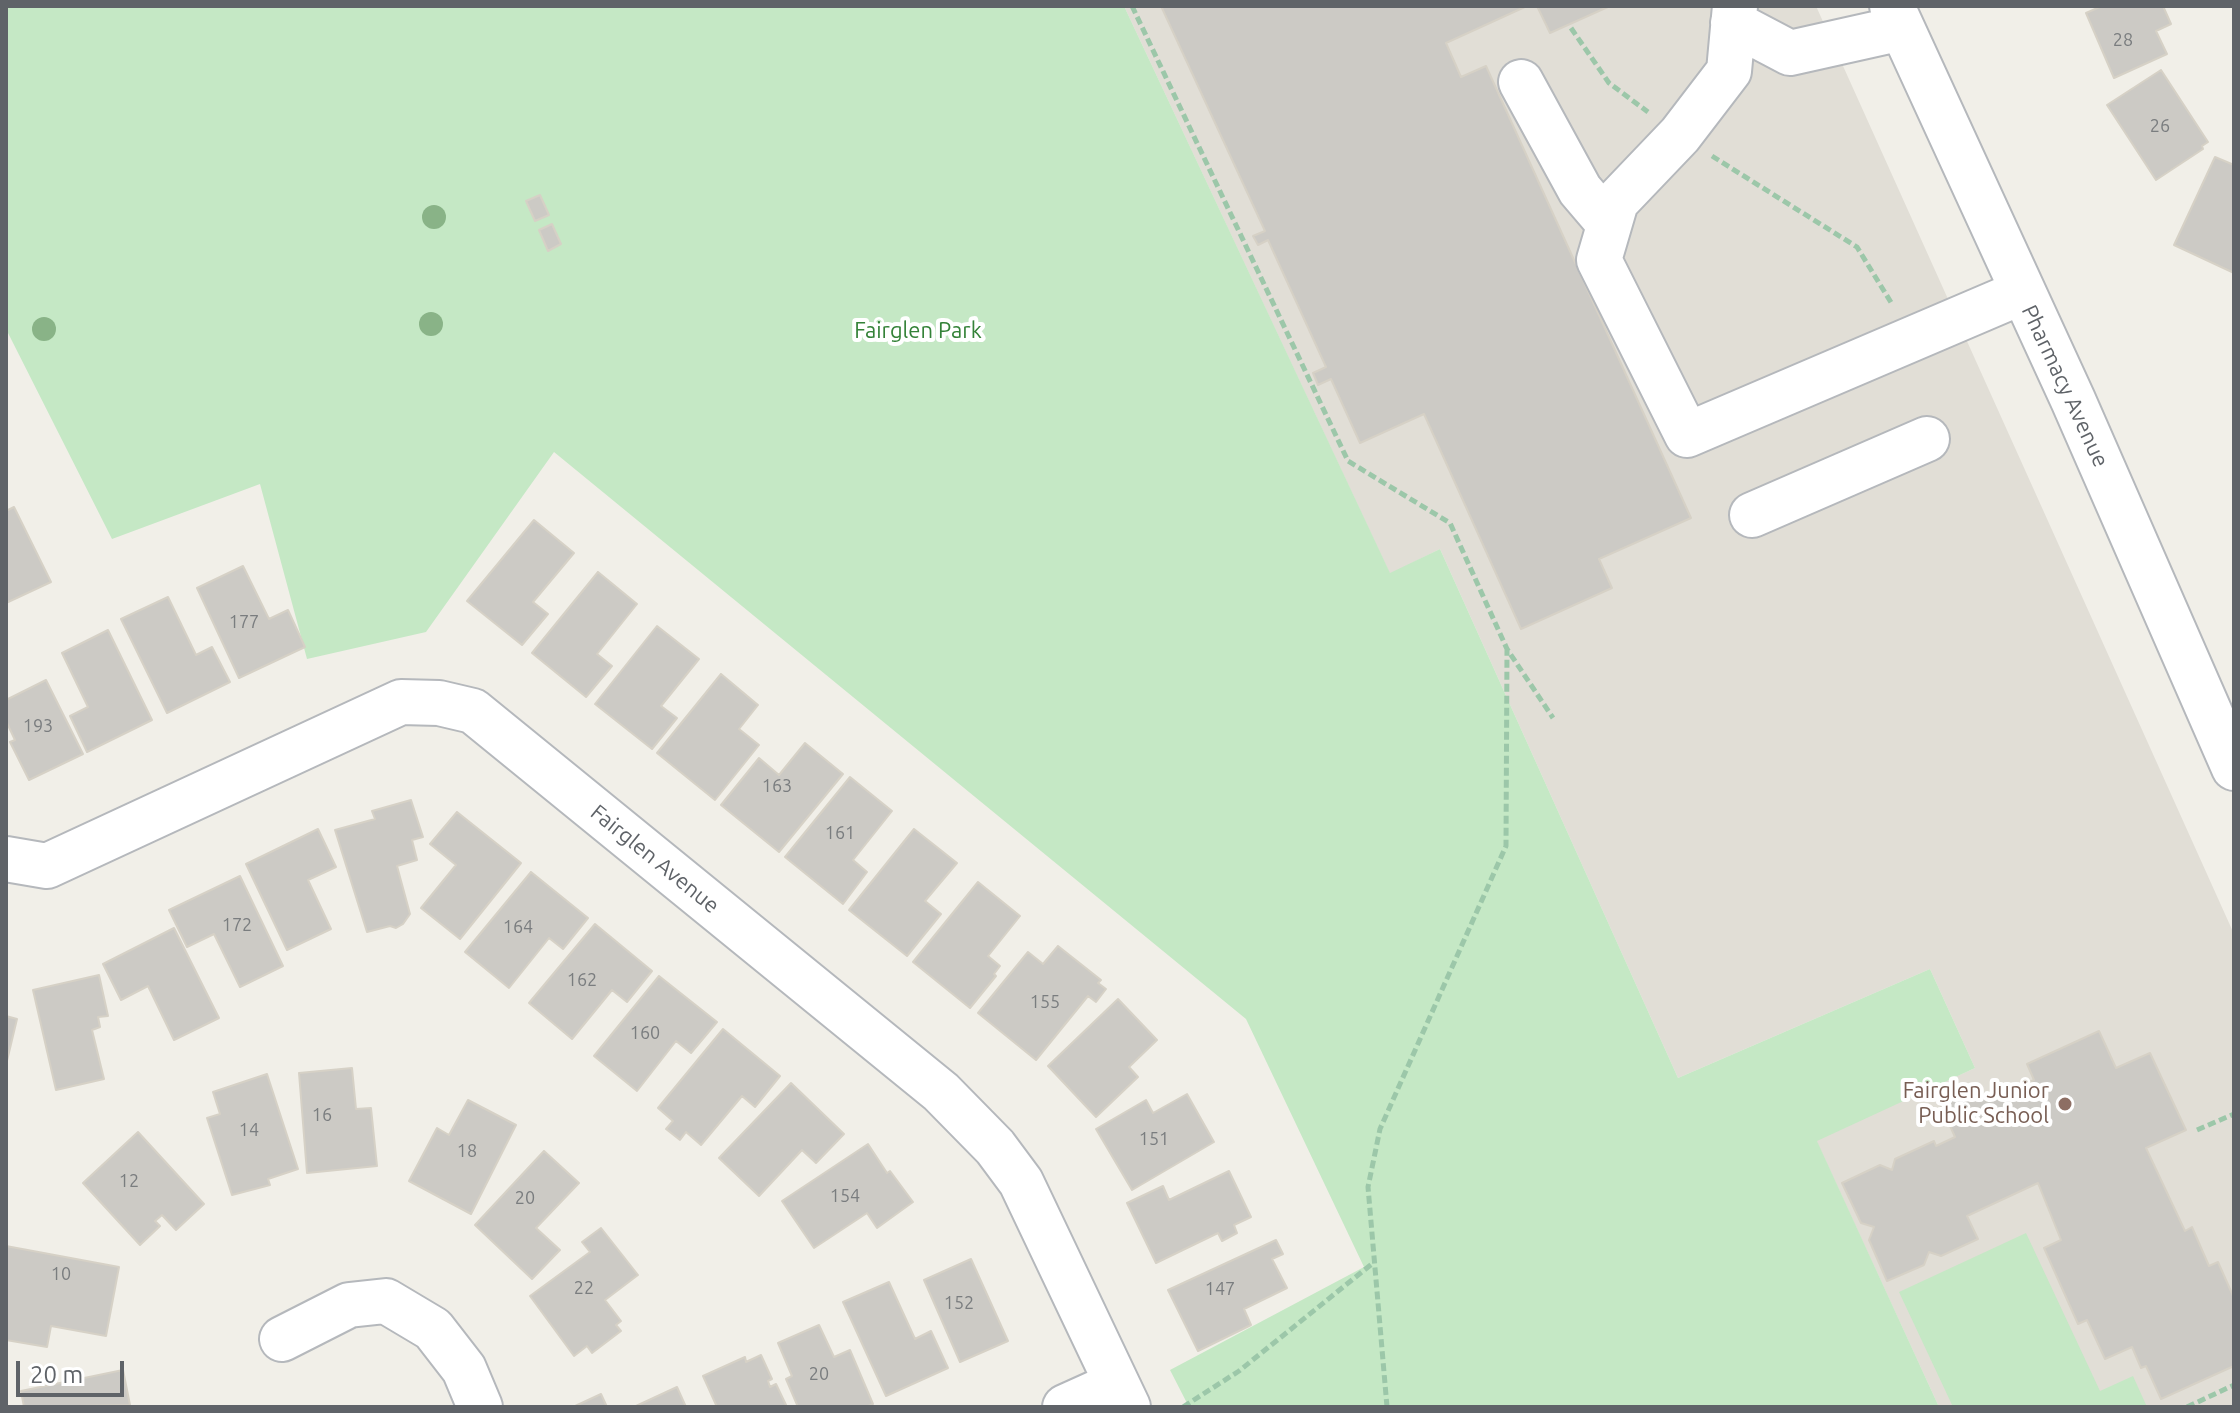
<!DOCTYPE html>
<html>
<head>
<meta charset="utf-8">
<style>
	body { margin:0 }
	#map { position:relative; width:2240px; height:1413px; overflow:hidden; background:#f1efe8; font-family:Ubuntu,sans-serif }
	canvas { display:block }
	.frame { position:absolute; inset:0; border:8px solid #5f6368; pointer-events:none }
	.scale { position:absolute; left:16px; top:1361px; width:108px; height:36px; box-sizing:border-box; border:4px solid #5f6368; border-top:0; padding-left:10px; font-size:24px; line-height:28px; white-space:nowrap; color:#5f6368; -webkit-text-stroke:6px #fff; paint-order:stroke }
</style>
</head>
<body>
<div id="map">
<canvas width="2240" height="1413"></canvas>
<div class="frame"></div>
<div class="scale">20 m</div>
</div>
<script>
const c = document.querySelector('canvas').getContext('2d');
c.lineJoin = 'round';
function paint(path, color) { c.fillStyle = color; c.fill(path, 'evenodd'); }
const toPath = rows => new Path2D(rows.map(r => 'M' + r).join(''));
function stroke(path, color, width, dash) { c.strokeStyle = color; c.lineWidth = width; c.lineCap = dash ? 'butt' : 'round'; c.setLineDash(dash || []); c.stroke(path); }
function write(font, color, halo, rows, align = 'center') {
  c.font = font + ' Ubuntu,sans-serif'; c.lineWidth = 8; c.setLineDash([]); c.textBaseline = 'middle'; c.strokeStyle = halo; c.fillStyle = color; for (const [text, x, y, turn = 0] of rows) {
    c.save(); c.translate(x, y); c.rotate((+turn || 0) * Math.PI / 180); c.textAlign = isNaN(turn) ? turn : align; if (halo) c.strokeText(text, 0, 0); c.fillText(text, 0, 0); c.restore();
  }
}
paint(toPath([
	[1124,6,1816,6,2234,934,2234,1407,1939,1407,1816,1140,1975,1068,1930,969,1678,1078,1440,549,1390,574]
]), '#e1ded6');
paint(toPath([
	[6,6,1124,6,1390,573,1440,549,1678,1078,1930,969,1975,1068,1817,1141,1939,1407,1189,1407,1170,1370,1364,1267,1246,1019,554,452,426,632,307,659,260,484,112,539,6,329],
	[2026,1233,2100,1391,2133,1376,2147,1407,1953,1407,1899,1292]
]), '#c5e8c5');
const building = toPath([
	[1161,6,1527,6,1446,43,1461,77,1486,66,1691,518,1599,559,1612,588,1521,629,1424,414,1360,443,1331,379,1318,385,1313,373,1326,367,1268,240,1258,245,1253,236,1265,231,1161,6],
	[1537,6,1610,6,1550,33,1537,6],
	[2102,6,2163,6,2171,24,2156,31,2167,54,2114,78,2086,13,2102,6],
	[2161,70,2208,142,2202,146,2203,149,2156,180,2107,105,2161,70],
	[2215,157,2234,165,2234,273,2174,245,2215,157],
	[540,195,549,215,535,221,526,201,540,195],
	[552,224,561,244,548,251,539,230,552,224],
	[14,507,51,582,6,603,6,511,14,507],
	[534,520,574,553,533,602,548,614,522,645,467,601,534,520],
	[243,566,269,619,288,610,305,647,239,678,197,588,243,566],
	[598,572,637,604,597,654,612,666,586,697,532,653,598,572],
	[168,597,196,655,212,647,230,682,167,713,121,619,168,597],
	[657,626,699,659,661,706,677,718,652,749,595,704,657,626],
	[108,630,152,720,87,752,70,716,88,707,62,653,108,630],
	[721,674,758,705,739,729,759,745,715,800,657,753,721,674],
	[46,680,83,754,29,780,10,742,15,740,6,721,6,700,46,680],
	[805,743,843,774,779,852,721,805,759,758,779,775,805,743],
	[850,777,892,811,853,860,867,872,843,904,785,857,850,777],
	[411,800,423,837,412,840,417,860,397,866,410,914,403,924,396,928,390,926,367,932,335,830,375,819,372,811,411,800],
	[457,812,521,863,460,939,421,908,456,865,430,844,457,812],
	[318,829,336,867,308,880,331,929,287,950,246,864,318,829],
	[914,829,957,863,925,901,941,914,907,956,849,910,914,829],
	[531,872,588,918,563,949,549,938,509,988,465,952,531,872],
	[240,876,283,966,240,987,214,934,187,947,169,910,240,876],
	[978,882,1020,916,988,956,1000,966,994,974,996,976,970,1008,913,962,978,882],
	[595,924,652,971,627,1002,612,990,572,1039,529,1003,595,924],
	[174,928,219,1018,174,1040,148,986,121,1000,103,964,174,928],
	[1058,946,1101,980,1098,983,1106,989,1096,1002,1088,996,1036,1060,978,1013,1028,952,1043,964,1058,946],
	[99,975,108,1016,98,1017,100,1027,92,1030,104,1079,56,1090,33,990,99,975],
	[659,976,717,1022,691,1053,676,1041,637,1091,594,1056,659,976],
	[1118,999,1157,1040,1129,1067,1138,1077,1096,1117,1048,1066,1118,999],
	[6,1016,17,1019,6,1065,6,1016],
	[723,1029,780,1076,755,1107,742,1096,701,1145,686,1132,680,1140,666,1129,673,1121,658,1108,723,1029],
	[2099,1031,2116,1068,2150,1053,2186,1130,2146,1148,2185,1231,2192,1227,2209,1266,2218,1262,2234,1298,2234,1366,2161,1399,2146,1366,2141,1368,2132,1347,2105,1359,2087,1320,2078,1324,2044,1248,2061,1240,2038,1183,1967,1216,1978,1239,1941,1256,1929,1252,1924,1265,1887,1281,1869,1240,1874,1227,1861,1223,1842,1183,1880,1165,1892,1170,1895,1159,1934,1141,1936,1146,1955,1137,1940,1104,1980,1086,1987,1101,2034,1080,2027,1064,2099,1031],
	[352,1068,356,1109,371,1108,377,1166,307,1173,299,1073,352,1068],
	[267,1074,298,1169,268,1179,270,1185,232,1195,207,1118,220,1114,213,1092,267,1074],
	[791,1083,844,1134,816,1163,802,1150,759,1196,719,1158,791,1083],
	[1187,1094,1214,1142,1132,1190,1096,1129,1146,1100,1153,1113,1187,1094],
	[468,1100,516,1125,471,1214,409,1181,437,1128,449,1135,468,1100],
	[138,1132,204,1204,176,1230,162,1215,155,1221,160,1226,140,1245,83,1183,138,1132],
	[868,1144,887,1173,890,1171,913,1202,877,1228,867,1213,814,1248,782,1201,868,1144],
	[544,1151,579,1183,536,1228,560,1250,532,1279,475,1225,544,1151],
	[1229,1171,1251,1217,1234,1225,1237,1233,1222,1241,1218,1233,1156,1263,1127,1203,1163,1186,1169,1200,1229,1171],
	[601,1228,638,1275,605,1300,621,1321,616,1325,621,1331,592,1353,587,1346,574,1356,530,1296,590,1252,582,1242,601,1228],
	[1276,1240,1283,1254,1272,1259,1287,1288,1244,1309,1251,1325,1198,1351,1168,1290,1276,1240],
	[6,1246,119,1267,106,1336,51,1326,47,1347,6,1340,6,1246],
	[971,1259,1008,1341,960,1362,924,1280,971,1259],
	[889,1282,915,1339,931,1331,948,1368,886,1396,843,1302,889,1282],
	[819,1325,834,1357,850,1350,873,1404,866,1407,798,1407,786,1379,792,1376,778,1343,819,1325],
	[761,1355,772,1379,768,1381,770,1387,776,1384,787,1407,717,1407,703,1376,745,1357,746,1362,761,1355],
	[123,1370,130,1405,24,1407,21,1391,123,1370],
	[677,1387,686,1407,636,1407,636,1406,677,1387],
	[601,1394,607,1407,573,1407,601,1394]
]);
paint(building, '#cccac5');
stroke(building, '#d6d1c6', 2);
const minor = toPath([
	[1735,6,1729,71,1680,135,1616,202,1599,260,1687,435,2022,292],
	[1892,6,2073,400,2234,768],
	[1733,23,1790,53,1902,28],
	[1521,82,1580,190,1609,224],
	[1752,515,1927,439],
	[6,859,47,866,401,702,439,703,473,711,941,1092,995,1147,1021,1182,1128,1407],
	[282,1339,349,1305,386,1301,433,1329,464,1369,480,1407],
	[1065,1407,1116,1384]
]);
stroke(minor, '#b5b8bc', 48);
stroke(toPath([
	[1132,6,1348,461,1450,523,1507,649,1553,718],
	[1571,28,1609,83,1648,112],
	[1712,156,1857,247,1892,304],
	[2197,1130,2234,1114],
	[1183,1407,1239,1371,1373,1263],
	[1387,1407,1368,1187,1380,1129,1506,846,1507,649],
	[2187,1407,2234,1385]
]), '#9cc7a9', 5, [8, 4]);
stroke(minor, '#fff', 44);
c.fillStyle = '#89b387';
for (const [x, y] of [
	[434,217],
	[431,324],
	[44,329]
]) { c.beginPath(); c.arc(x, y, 12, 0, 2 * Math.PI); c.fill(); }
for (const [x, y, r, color] of [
	[2065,1104,8,"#8d6e63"]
]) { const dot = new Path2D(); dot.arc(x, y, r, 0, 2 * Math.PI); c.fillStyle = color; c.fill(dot); stroke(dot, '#fff', 3); }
write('18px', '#7a7d7f', null, [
	["28",2123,40],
	["26",2160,126],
	["177",244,622],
	["193",38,726],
	["163",777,786],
	["161",840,833],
	["172",237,925],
	["164",518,927],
	["162",582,980],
	["155",1045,1002],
	["160",645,1033],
	["16",322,1115],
	["14",249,1130],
	["151",1154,1139],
	["18",467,1151],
	["12",129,1181],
	["154",845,1196],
	["20",525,1198],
	["10",61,1274],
	["22",584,1288],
	["147",1220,1289],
	["152",959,1303],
	["20",819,1374]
]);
write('22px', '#348238', '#fff', [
	["Fairglen Park",918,331]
]);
write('22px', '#5f6368', '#fff', [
	["Pharmacy Avenue",2065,386,65],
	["Fairglen Avenue",655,859,39]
]);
write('22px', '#785e54', '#fff', [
	["Fairglen Junior",2049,1091],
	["Public School",2049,1116]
], 'right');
</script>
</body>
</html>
